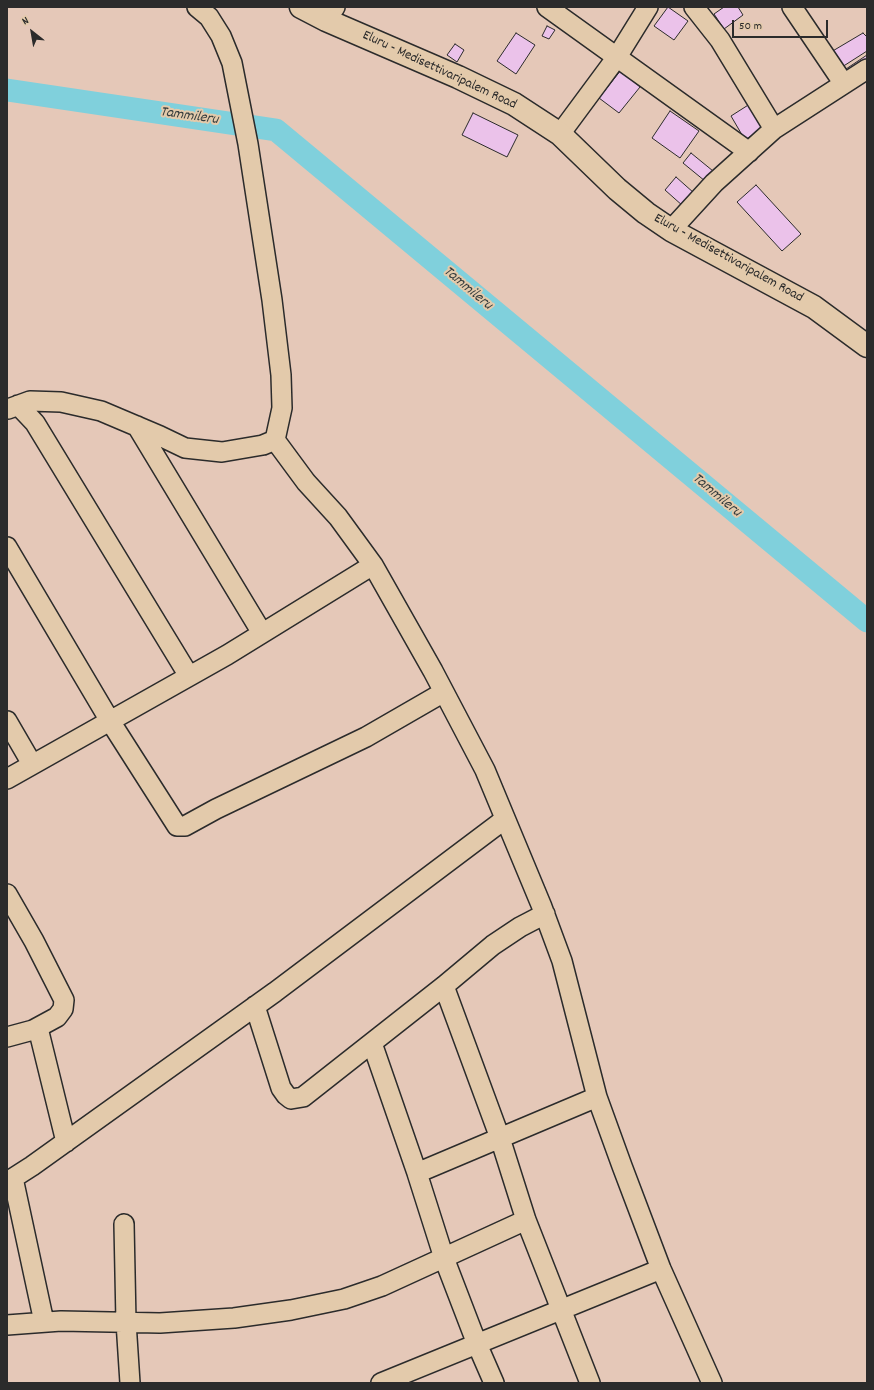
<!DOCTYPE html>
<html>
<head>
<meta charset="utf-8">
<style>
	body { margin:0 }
	#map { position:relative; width:874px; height:1390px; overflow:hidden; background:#e5c8b8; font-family:Dekko,sans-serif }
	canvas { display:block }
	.frame { position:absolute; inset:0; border:8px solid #2b2b2b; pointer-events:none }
	.north { position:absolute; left:12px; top:12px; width:40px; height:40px; -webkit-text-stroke:3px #e3caab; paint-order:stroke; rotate:329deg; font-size:11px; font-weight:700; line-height:16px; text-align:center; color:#2b2b2b }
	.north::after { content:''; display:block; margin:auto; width:14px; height:18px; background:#2b2b2b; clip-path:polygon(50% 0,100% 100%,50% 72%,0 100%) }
	.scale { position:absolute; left:732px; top:20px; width:96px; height:18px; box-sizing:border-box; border:2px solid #2b2b2b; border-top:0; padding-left:5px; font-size:12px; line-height:14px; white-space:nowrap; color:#2b2b2b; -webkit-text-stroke:3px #e3caab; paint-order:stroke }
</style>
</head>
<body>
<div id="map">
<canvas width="874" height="1390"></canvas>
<div class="frame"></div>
<div class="north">N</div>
<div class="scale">50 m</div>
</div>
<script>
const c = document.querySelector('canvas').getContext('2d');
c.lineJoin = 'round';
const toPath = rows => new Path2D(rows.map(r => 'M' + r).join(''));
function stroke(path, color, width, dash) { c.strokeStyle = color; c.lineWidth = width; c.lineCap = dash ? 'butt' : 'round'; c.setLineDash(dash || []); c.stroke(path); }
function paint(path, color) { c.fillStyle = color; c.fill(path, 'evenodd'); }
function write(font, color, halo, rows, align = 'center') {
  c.font = font + ' Dekko,sans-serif'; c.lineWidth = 4; c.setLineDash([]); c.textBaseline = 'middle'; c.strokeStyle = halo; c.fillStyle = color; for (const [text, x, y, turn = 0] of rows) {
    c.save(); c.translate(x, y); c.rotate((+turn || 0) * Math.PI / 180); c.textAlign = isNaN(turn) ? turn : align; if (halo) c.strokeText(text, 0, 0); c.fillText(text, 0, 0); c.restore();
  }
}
stroke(toPath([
	[7,90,276,130,867,621]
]), '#80d0dc', 23);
const building = toPath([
	[668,7,688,21,674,40,654,26,668,7],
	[724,7,738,7,743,15,724,29,714,14,724,7],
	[547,26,555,30,549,39,542,36,547,26],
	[516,33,535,45,516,74,497,61,516,33],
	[863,33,867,37,867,51,842,67,831,52,863,33],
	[455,44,464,50,457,62,447,55,455,44],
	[867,55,867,65,848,77,843,71,867,55],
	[621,70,640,87,619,113,599,98,621,70],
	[753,102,768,125,745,140,731,116,753,102],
	[670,111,699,131,680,158,652,138,670,111],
	[473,113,518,135,507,157,462,135,473,113],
	[691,153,713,171,705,181,683,163,691,153],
	[676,177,694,193,683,206,665,190,676,177],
	[756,185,801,234,782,251,737,202,756,185]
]);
paint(building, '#ebc2ea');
stroke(building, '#2b2b2b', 1);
const minor = toPath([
	[197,7,209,17,221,36,232,63,248,144,272,300,281,375,282,408,275,440,306,482,338,517,373,565,433,671,485,770,542,907,562,961,597,1097,622,1166,661,1269,712,1383],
	[547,7,749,152],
	[694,7,720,40,774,129],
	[792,7,844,84],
	[326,20,335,7],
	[560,134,617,57,648,7],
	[671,230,714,183,774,129,867,69],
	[18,405,35,423,189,676],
	[8,409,30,401,61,402,101,411,160,436,185,448,222,452,263,445,275,440],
	[137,426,262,633],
	[7,547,110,721,177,826,185,826,216,809,366,737,444,692],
	[7,721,32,764],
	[7,779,227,655,373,565],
	[7,894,34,941,64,1000,63,1009,57,1017,33,1030,7,1037],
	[444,986,500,1138,526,1220,590,1383],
	[255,1006,281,1088,286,1095,291,1099,303,1097,444,986,493,945,520,927,545,914],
	[38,1028,66,1142],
	[372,1043,417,1173,444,1258,477,1344,494,1383],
	[417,1173,597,1097],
	[13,1178,44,1322],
	[7,1182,32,1166,275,992,505,819],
	[124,1224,126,1322,130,1383],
	[7,1325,61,1321,160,1323,234,1318,291,1310,344,1299,382,1286,526,1220],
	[381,1383,661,1269]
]);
const major = toPath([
	[301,7,326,20,458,77,514,104,560,134,617,189,646,213,671,230,814,307,867,346]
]);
stroke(minor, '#2b2b2b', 22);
stroke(major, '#2b2b2b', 25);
stroke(minor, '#e3caab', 19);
stroke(major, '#e3caab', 22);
write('14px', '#2b2b2b', '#e3caab', [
	["Eluru - Medisettivaripalem Road",439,71,25],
	["Eluru - Medisettivaripalem Road",728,259,29]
]);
write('italic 15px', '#343c3d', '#e3caab', [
	["Tammileru",189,117,8],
	["Tammileru",467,289,40],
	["Tammileru",716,496,40]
]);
</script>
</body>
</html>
